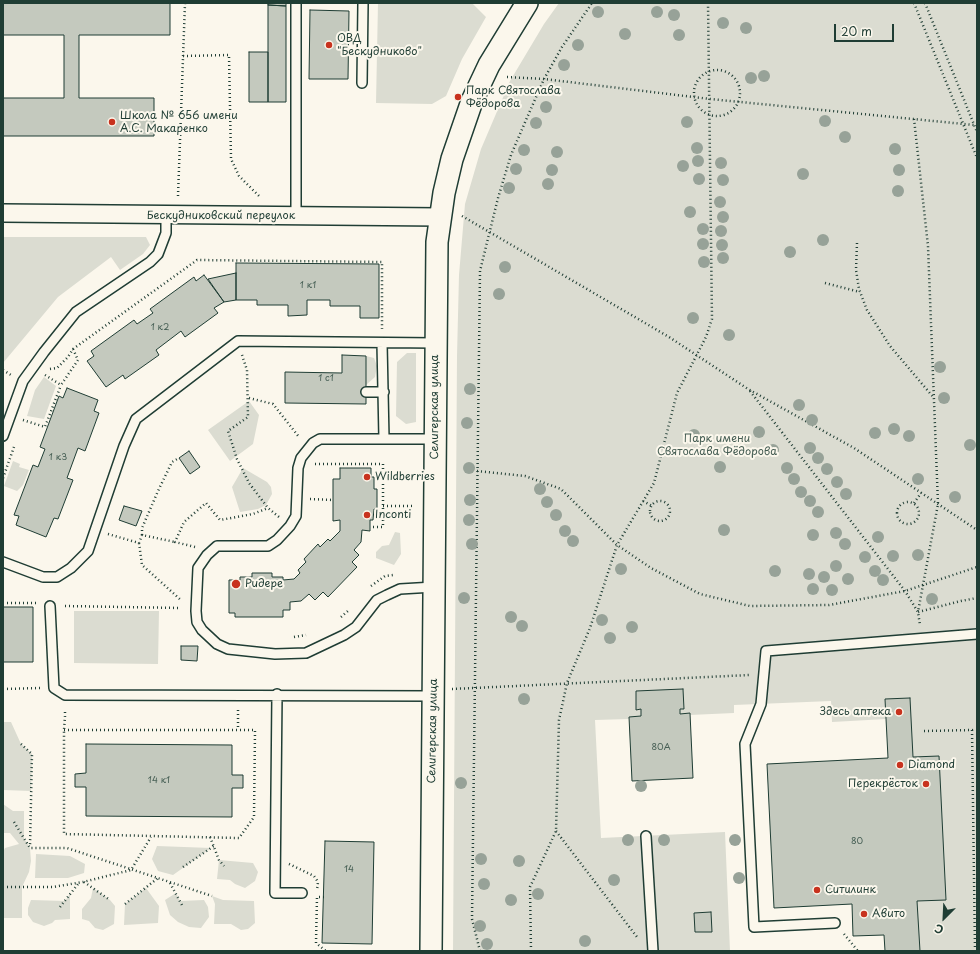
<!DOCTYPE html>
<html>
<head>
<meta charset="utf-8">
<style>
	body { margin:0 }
	#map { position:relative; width:980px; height:954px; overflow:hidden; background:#fbf7ec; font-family:"Playpen Sans",sans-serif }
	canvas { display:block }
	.frame { position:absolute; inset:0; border:4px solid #1f3d34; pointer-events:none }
	.north { position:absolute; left:924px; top:898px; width:40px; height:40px; -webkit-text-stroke:3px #fbf7ec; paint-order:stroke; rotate:204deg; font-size:11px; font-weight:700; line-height:16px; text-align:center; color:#1f3d34 }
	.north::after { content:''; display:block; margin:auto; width:14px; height:18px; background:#1f3d34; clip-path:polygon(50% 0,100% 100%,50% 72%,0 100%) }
	.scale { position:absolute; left:834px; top:24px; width:60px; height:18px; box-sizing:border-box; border:2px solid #1f3d34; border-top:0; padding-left:5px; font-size:12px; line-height:14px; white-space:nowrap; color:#1f3d34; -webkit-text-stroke:3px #fbf7ec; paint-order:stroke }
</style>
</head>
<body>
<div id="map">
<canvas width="980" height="954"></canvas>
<div class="frame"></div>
<div class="north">С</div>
<div class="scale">20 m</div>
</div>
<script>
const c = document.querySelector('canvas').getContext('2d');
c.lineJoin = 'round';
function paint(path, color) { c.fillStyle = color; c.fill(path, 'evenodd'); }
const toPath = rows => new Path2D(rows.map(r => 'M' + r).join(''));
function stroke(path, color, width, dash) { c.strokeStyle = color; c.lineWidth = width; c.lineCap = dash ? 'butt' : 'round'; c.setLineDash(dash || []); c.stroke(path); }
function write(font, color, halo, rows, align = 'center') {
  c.font = font + ' "Playpen Sans",sans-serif'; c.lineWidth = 4; c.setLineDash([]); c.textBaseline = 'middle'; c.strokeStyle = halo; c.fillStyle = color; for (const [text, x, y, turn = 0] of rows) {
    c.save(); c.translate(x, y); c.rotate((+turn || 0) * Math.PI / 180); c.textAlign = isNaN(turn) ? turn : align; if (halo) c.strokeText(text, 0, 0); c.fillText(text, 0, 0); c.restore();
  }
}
paint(toPath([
	[378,3,472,3,486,17,462,59,446,96,432,104,376,103],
	[559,3,977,3,977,951,885,951,884,935,853,936,852,904,774,908,767,764,888,758,886,719,832,722,831,701,734,705,734,713,690,715,693,778,632,781,629,719,595,720,601,838,725,832,730,951,453,951,457,356,459,275,465,204,481,149,510,81,544,24],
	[3,237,146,237,150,245,143,254,120,270,111,257,58,297,3,363],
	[407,353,416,353,416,422,406,424,396,416,397,362],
	[366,356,374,358,377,366,375,377,366,385],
	[44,377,56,386,44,419,27,416,35,390],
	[249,401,259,415,253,444,230,461,208,430],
	[13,461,20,464,19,467,29,470,23,485,17,491,4,486],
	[243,468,267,482,271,487,272,494,266,505,258,509,240,512,232,487],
	[395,532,400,533,401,554,394,565,376,558,376,552,382,546,389,545],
	[74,611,159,611,158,664,74,663],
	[3,722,11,722,21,744,32,754,31,791,3,790],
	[3,804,13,811,24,811,24,838,30,848,31,861,29,872,22,887,22,918,3,918,3,852,5,848,19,844,10,833,3,833],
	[157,846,211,848,173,875,158,871,152,859],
	[36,854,70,856,85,864,84,873,68,878,35,878],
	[219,860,253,863,258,872,255,881,245,888,235,884,230,880,217,879],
	[93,888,110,900,115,906,114,924,103,930,95,928,89,921,82,919,82,909,91,898],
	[146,888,159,906,158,923,124,925,125,904],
	[176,893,180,901,204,900,208,907,209,917,201,928,189,927,178,922,170,915,165,900],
	[70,894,70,919,55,920,52,923,44,926,33,922,28,915,28,908,31,900,65,901],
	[212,896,223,900,254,901,255,923,248,929,241,930,231,924,214,924,215,904]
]), '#dbdcd1');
const building = toPath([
	[3,3,170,3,170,35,79,35,79,98,154,98,154,136,3,136,3,98,64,98,64,35,3,35,3,3],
	[268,3,286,3,286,6,268,5,268,3],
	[268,5,286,6,286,102,268,102,268,5],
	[310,10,349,11,348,79,309,79,310,10],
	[249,52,268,52,268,102,249,102,249,52],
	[236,263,379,264,379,318,360,318,360,306,330,306,330,300,307,300,307,315,288,316,288,305,257,305,257,300,236,300,236,263],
	[236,273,236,300,224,302,208,279,236,273],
	[204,275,224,302,214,308,218,313,185,337,181,331,156,350,159,355,125,379,123,375,106,387,87,361,94,356,91,351,134,320,137,324,153,313,150,309,194,277,196,281,204,275],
	[342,355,366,356,366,404,285,403,285,372,342,373,342,355],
	[67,388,98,400,94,411,99,413,85,451,78,448,67,478,73,480,58,519,54,518,46,537,16,525,19,516,14,515,33,465,38,467,45,449,40,447,59,396,63,398,67,388],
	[189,451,200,467,190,474,179,458,189,451],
	[340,468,371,468,371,477,374,477,374,489,377,489,377,510,374,509,373,520,370,520,370,531,362,530,361,542,354,550,359,555,352,562,357,567,328,597,323,592,315,600,309,594,301,601,290,602,290,610,283,610,283,617,235,617,235,613,229,613,229,580,240,580,240,577,252,577,252,573,272,573,272,577,283,577,283,580,294,579,300,573,298,570,306,562,304,559,318,544,320,547,328,539,330,541,340,531,340,520,333,521,333,479,340,479,340,468],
	[124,506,142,511,136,526,119,520,124,506],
	[3,607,33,607,33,662,3,662,3,607],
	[181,646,198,646,197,661,181,660,181,646],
	[683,689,684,709,680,709,680,714,690,713,693,778,632,781,629,717,641,716,641,709,636,710,636,691,683,689],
	[910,698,913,757,939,756,946,900,917,901,920,951,885,951,884,935,853,936,852,904,774,908,767,764,888,758,885,699,910,698],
	[86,744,232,745,232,775,243,775,243,788,232,788,232,817,86,816,86,787,75,787,75,774,86,773,86,744],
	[325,841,374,842,372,944,322,943,325,841],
	[711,912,712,932,695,932,694,913,711,912]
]);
paint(building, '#c4c9be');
stroke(building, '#1f3d34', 1);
const service = toPath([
	[362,83,363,3],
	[296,216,296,3],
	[382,343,384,439],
	[366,392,384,392],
	[3,436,23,381,44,352,76,312,150,262,158,254,166,233,166,216],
	[3,562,43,577,57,577,71,568,88,551,124,446,136,419,238,341,435,343],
	[434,587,400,589,387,595,377,600,356,627,344,635,306,653,275,654,228,649,217,644,202,630,197,622,196,611,198,568,207,555,217,546,268,546,277,540,290,526,296,516,298,468,301,458,313,443,320,439,435,439],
	[50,606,54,688,65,695,434,696],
	[277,694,275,893,302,893],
	[646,836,653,951],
	[835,923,754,927,745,744,761,704,766,651,977,634]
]);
const minor = toPath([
	[3,213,440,217]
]);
const tertiary = toPath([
	[431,951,437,242,444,193,452,159,472,101,489,65,527,3]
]);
stroke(service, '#1f3d34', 12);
stroke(minor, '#1f3d34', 20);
stroke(tertiary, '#1f3d34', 24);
stroke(toPath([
	[914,3,977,158],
	[925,3,977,132],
	[183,56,229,55,231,159,239,176,259,196],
	'694 93a23 23 0 1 1 46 0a23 23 0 1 1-46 0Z',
	[507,77,544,79,710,99,974,125],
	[914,119,928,246,938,504,918,612,961,601,977,598],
	[178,196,185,3],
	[462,216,669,337,748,389,854,448,977,530],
	[857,243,856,270,859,289,867,310,890,346,934,398],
	[825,283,860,292],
	[242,355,247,370,248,417,228,431,237,459,249,483,268,508,279,517],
	[50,369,57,368,68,357,73,349,197,260,382,262,382,329],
	[3,370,11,375],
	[45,375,61,385,78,360,73,349],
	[750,391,905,591,918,612,920,625],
	[249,398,273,404,299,437],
	[23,420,45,427,61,385],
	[315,464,383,464,383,527,370,527],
	[477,471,525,476,561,489,617,545,651,568,700,594,750,606,829,605,905,591,977,567],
	[3,478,14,447],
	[310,499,333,500],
	[643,501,652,506],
	'650 511a10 10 0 1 1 20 0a10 10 0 1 1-20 0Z',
	'897 513a11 11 0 1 1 22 0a11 11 0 1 1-22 0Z',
	[914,503,921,493],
	[383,506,414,506],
	[108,534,139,543,142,535,175,542],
	[142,535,142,528,158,491,172,462,179,458],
	[139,543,142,565,182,601],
	[195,547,175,542,184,522,206,503,220,520,253,514,268,508],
	[371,586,385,576,393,575],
	[3,603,37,603],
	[65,606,181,608],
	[341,617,349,610],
	[294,637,306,635],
	[3,689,40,688],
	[452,689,749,675],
	[238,710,238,730],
	[64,730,255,730,254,817,239,838,64,834,64,730,65,716,65,710],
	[924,731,972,730,975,951],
	[21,744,32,754,30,847],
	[14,822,30,848,67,848,212,896],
	[556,831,637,937],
	[210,837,219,860,224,866],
	[289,864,314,876,318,882,317,890],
	[183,867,214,846],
	[84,882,110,900],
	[170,883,183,907],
	[3,887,53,887,83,882,131,870,151,837],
	[324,897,317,897,316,943,326,951],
	[125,904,158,878],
	[60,907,78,884],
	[844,934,858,951],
	[480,951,472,919,480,271,498,198,511,155,526,120,544,79,562,47,592,3],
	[531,951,530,887,556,831,559,720,567,683,590,628,617,545,654,483,677,393,706,337,712,319,708,3]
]), '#1f3d34', 2.5, [1, 3]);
stroke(service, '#fbf7ec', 9);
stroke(minor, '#fbf7ec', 17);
stroke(tertiary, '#fbf7ec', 21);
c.fillStyle = '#97a298';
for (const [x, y] of [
	[598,12],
	[657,12],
	[674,15],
	[723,23],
	[746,28],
	[625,34],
	[679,35],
	[578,45],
	[564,65],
	[764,76],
	[751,78],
	[546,107],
	[825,121],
	[687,122],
	[536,123],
	[845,137],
	[697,148],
	[895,149],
	[524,150],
	[557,152],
	[698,161],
	[721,163],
	[683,166],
	[516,169],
	[552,170],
	[899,170],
	[803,174],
	[699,179],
	[723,180],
	[548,184],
	[509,188],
	[898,191],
	[720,202],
	[690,212],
	[723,217],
	[703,229],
	[721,231],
	[823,240],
	[703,244],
	[722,245],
	[790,252],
	[723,258],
	[704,262],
	[505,267],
	[499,294],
	[693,318],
	[729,335],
	[940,367],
	[470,389],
	[944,398],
	[799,405],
	[812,420],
	[467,423],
	[894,429],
	[759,432],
	[875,433],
	[694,435],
	[909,436],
	[970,445],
	[810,448],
	[773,450],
	[818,458],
	[720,467],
	[469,468],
	[787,468],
	[827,469],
	[794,479],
	[918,479],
	[837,482],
	[540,489],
	[801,492],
	[846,494],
	[955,497],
	[470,500],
	[810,501],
	[547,502],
	[818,512],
	[556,515],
	[469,520],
	[724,530],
	[565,531],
	[836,533],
	[813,535],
	[878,537],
	[573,541],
	[472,544],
	[845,544],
	[918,555],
	[893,556],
	[865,557],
	[836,566],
	[621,569],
	[775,571],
	[875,571],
	[809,574],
	[824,577],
	[848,579],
	[883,580],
	[813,589],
	[832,590],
	[464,598],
	[932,599],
	[511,617],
	[602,620],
	[522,626],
	[632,627],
	[610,638],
	[524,699],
	[461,783],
	[641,786],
	[628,840],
	[664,840],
	[735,840],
	[481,859],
	[519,861],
	[739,878],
	[614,880],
	[484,884],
	[538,894],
	[511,900],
	[480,926],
	[585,941],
	[487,944]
]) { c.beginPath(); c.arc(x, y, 6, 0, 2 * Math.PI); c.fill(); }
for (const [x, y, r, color] of [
	[329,45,4,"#c8321e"],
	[458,97,4,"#c8321e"],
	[112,122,4,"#c8321e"],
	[367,477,4,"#c8321e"],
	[367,515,4,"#c8321e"],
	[236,584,5,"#c8321e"],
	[899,712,4,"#c8321e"],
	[900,765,4,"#c8321e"],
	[926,784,4,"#c8321e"],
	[817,890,4,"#c8321e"],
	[864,914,4,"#c8321e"]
]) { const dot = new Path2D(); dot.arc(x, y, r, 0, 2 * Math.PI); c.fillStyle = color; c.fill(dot); stroke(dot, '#fbf7ec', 1.5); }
write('9px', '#486056', null, [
	["1 к1",308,286],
	["1 к2",160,328],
	["1 с1",326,379],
	["1 к3",58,458],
	["80А",661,748],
	["14 к1",159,781],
	["80",857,842],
	["14",349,870]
]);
write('11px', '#1f3d34', '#fbf7ec', [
	["ОВД",337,39],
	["\"Бескудниково\"",337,52],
	["Парк Святослава",466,91],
	["Фёдорова",466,104],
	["Школа № 656 имени",120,116],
	["А.С. Макаренко",120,129],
	["Wildberries",375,477],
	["Inconti",375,515],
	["Ридере",245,584],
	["Здесь аптека",891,712,"right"],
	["Diamond",908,765],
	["Перекрёсток",918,784,"right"],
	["Ситилинк",825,890],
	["Авито",872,914]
], 'left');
write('11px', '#1f3d34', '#fbf7ec', [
	["Бескудниковский переулок",221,216],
	["Селигерская улица",435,407,-90],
	["Селигерская улица",433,731,-89]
]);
write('11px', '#455d53', '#fbf7ec', [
	["Парк имени",717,439],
	["Святослава Фёдорова",717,452]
]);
</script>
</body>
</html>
